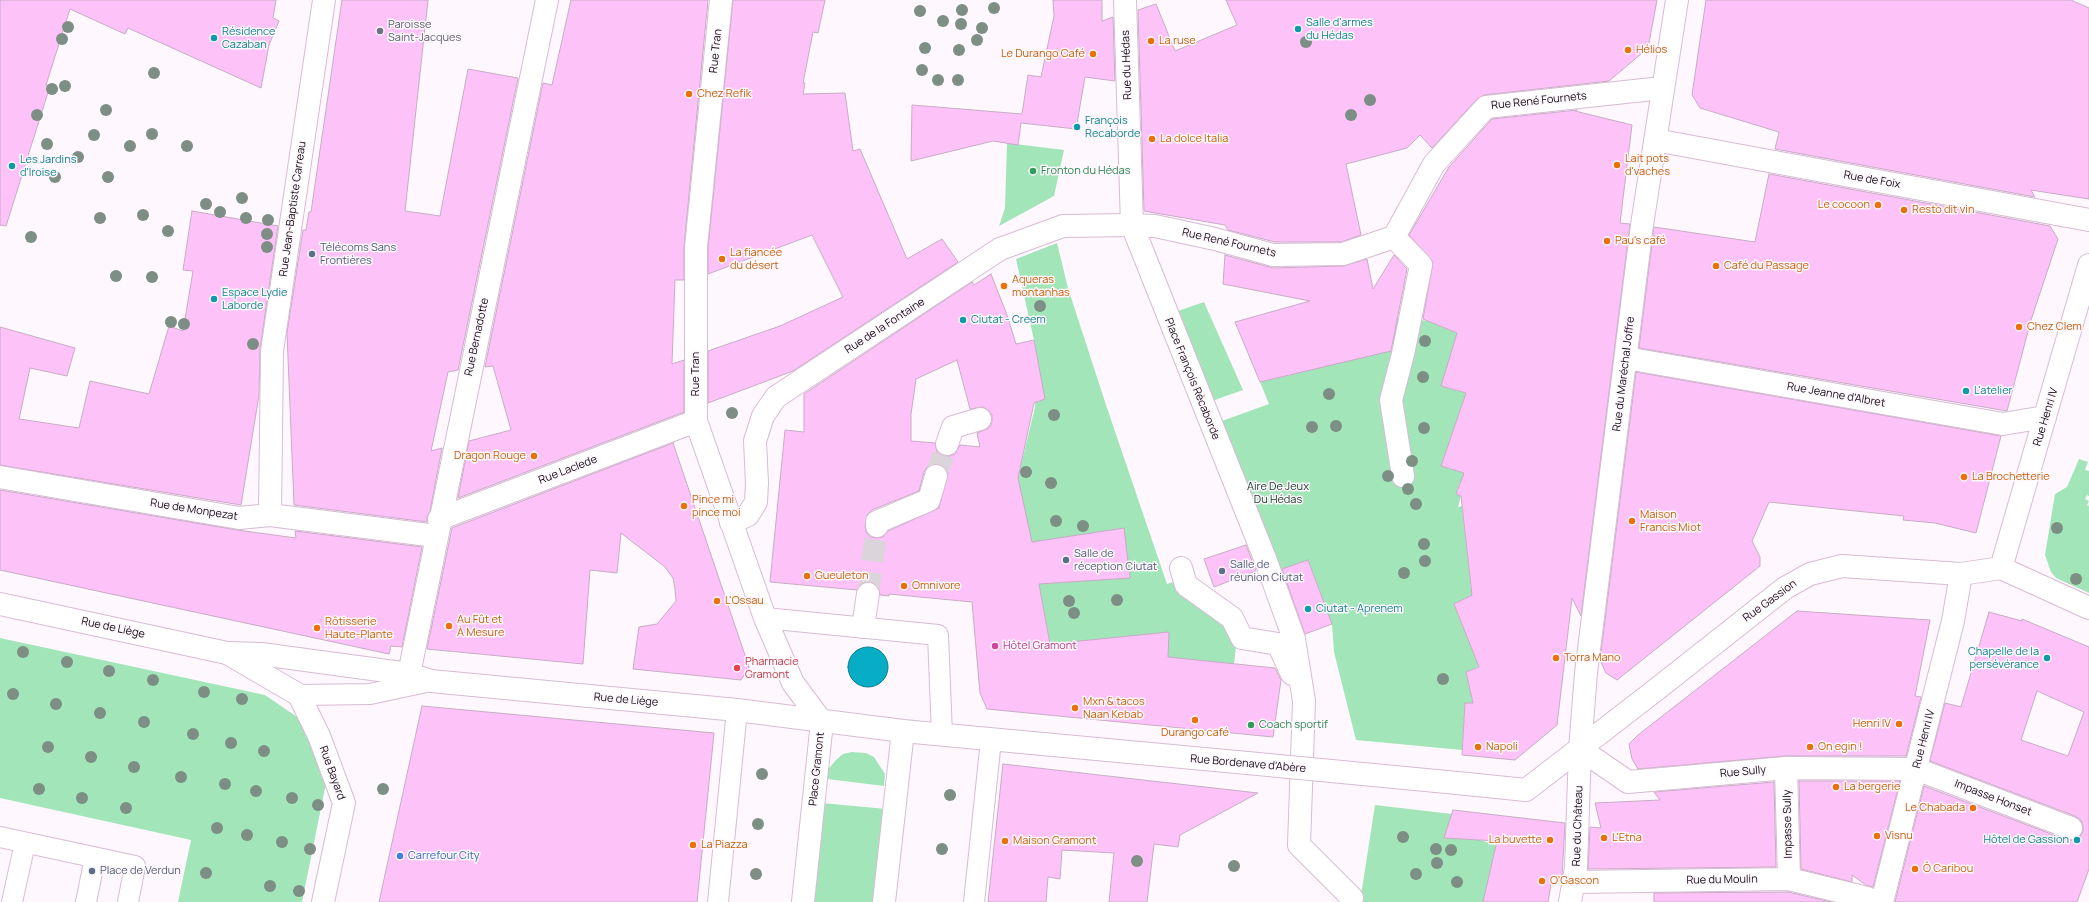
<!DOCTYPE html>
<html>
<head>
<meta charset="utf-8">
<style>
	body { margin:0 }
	canvas { display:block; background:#fef7fd }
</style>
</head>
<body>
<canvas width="2089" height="902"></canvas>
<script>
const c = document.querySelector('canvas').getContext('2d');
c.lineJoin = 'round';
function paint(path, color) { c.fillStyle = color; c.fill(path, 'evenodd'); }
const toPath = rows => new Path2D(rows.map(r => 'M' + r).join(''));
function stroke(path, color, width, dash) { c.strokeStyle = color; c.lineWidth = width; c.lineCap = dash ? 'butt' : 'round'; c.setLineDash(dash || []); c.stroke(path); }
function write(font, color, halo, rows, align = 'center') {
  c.font = font + ' Manrope,sans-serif'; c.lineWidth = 3; c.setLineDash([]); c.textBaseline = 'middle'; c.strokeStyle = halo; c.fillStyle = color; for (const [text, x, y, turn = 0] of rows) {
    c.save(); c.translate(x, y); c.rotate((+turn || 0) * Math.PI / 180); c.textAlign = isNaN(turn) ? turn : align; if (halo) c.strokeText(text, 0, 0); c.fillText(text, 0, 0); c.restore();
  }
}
paint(toPath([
	[1007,143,1064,150,1054,196,999,226,1005,208],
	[1057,243,1068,288,1107,408,1167,584,1180,580,1230,621,1237,638,1234,664,1051,649,1018,478,1035,407,1034,340,1016,259],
	[1204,302,1243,390,1212,401,1178,311],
	[1405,317,1427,321,1460,334,1441,386,1466,393,1441,466,1468,474,1465,483,1460,482,1456,494,1461,496,1458,507,1462,506,1471,588,1475,594,1454,604,1480,666,1466,672,1473,703,1465,704,1462,750,1356,740,1334,652,1332,624,1308,560,1280,570,1219,422,1269,404,1260,382,1291,375,1272,319,1337,363,1396,349,1399,340,1362,349,1377,320],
	[2079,459,2088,462,2085,470,2089,471,2089,496,2087,495,2085,499,2089,501,2087,505,2089,506,2089,593,2056,578,2051,572,2045,555,2055,494,2067,487],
	[0,638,265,695,300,719,326,783,302,902,178,902,191,840,0,798],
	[852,752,866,753,874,757,885,774,884,786,827,779,829,768,836,760,843,754],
	[822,803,886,809,876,902,812,902],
	[1375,805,1452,814,1444,838,1480,840,1496,845,1483,902,1360,902]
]), '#a2e5b8');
const water = toPath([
	'848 667a20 20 0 1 1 40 0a20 20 0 1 1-40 0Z'
]);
paint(water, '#07adc5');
stroke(water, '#0b7d90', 1);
const building = toPath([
	[0,0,276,0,273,18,279,21,269,45,261,88,128,28,125,34,70,9,46,85,50,86,6,226,0,225,0,0],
	[342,0,428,0,405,211,440,216,468,69,518,78,458,370,448,372,431,451,442,448,430,511,427,517,427,522,294,505,287,333,303,230,306,230,309,212,311,212,342,0],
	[571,0,708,0,684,246,684,280,675,280,672,364,684,360,684,412,458,498,469,441,511,430,493,366,485,367,543,83,552,85,571,0],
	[733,0,825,0,818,33,813,32,803,83,805,83,803,94,845,93,853,151,860,149,907,259,942,239,958,262,793,371,708,403,708,351,780,326,843,297,812,235,708,274,708,248,733,0],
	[1053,0,1102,0,1102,21,1113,17,1115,81,1085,77,1076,129,1021,123,1018,145,993,141,911,161,912,105,1022,114,1028,75,1041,77,1054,16,1053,0],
	[1226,0,1657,0,1648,48,1609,81,1484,95,1477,99,1432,148,1420,135,1407,148,1346,164,1361,235,1341,242,1275,242,1228,230,1225,225,1144,211,1138,10,1156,4,1175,51,1237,25,1226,0],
	[1706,0,2071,0,2089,8,2089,199,2031,190,2035,197,1775,149,1779,132,1700,108,1692,95,1706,0],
	[1577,110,1575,111,1632,125,1620,223,1630,224,1581,616,1572,598,1557,725,1515,760,1462,755,1465,703,1473,703,1466,672,1479,667,1454,604,1472,595,1461,496,1456,494,1464,473,1441,466,1466,393,1441,386,1457,333,1423,319,1433,262,1409,235,1449,167,1492,119,1577,110],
	[1769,174,2050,226,2058,239,2031,320,2007,411,1639,348,1654,227,1755,242,1769,174],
	[192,211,278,226,260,349,259,395,241,505,0,465,0,327,75,348,67,376,30,368,19,419,79,428,90,381,149,394,169,326,183,331,193,271,183,270,192,211],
	[1225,255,1273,268,1343,266,1367,259,1373,289,1394,255,1407,269,1391,351,1260,382,1235,322,1310,301,1223,284,1225,255],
	[991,274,1007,315,1016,344,1034,340,1045,399,1034,403,1018,478,1032,542,1124,528,1130,578,1039,584,1050,644,1169,632,1168,657,1275,668,1281,680,1273,737,987,709,980,693,972,602,889,594,889,596,880,595,879,589,876,585,869,582,863,583,857,590,770,582,785,430,804,432,804,394,972,282,974,285,991,274],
	[957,360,970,409,983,407,988,410,992,415,992,422,989,428,977,433,980,447,960,445,955,454,950,456,943,456,937,452,935,443,911,441,911,414,916,379,957,360],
	[933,464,939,464,945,467,948,473,939,508,888,531,883,537,877,538,870,537,866,532,865,526,867,515,872,510,919,491,924,472,927,467,933,464],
	[1636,372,2001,436,1976,533,1935,523,1903,520,1904,516,1769,502,1752,541,1760,557,1760,566,1617,680,1606,673,1600,660,1636,372],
	[673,443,749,667,741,680,633,669,639,627,657,624,676,601,675,589,673,578,665,567,621,533,617,573,590,570,583,664,427,649,452,528,673,443],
	[0,490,237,530,296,538,295,531,422,547,402,647,391,646,389,654,0,570,0,490],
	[1246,545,1256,571,1214,587,1204,559,1246,545],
	[1308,560,1332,624,1305,634,1282,569,1308,560],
	[1797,611,1930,620,1915,696,1921,697,1906,756,1785,756,1638,769,1632,759,1629,744,1638,735,1797,611],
	[1989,612,2022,621,2022,619,2089,647,2089,869,2077,902,1895,902,1924,786,2067,840,2073,840,2079,838,2083,832,2083,826,2081,820,2075,816,1930,761,1945,703,1961,707,1989,612],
	[2037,691,2084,712,2068,756,2021,740,2037,691],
	[422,706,714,733,697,902,379,902,422,706],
	[1003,764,1099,775,1258,793,1180,835,1178,847,1154,844,1147,902,1109,902,1114,853,1062,850,1060,879,1048,877,1046,902,988,902,1003,764],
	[1799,781,1900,781,1873,887,1866,885,1852,875,1852,882,1801,869,1799,781],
	[1774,782,1776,867,1588,869,1590,827,1601,828,1595,803,1660,800,1654,792,1774,782],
	[1453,810,1565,823,1562,877,1552,878,1548,902,1483,902,1497,841,1444,838,1453,810],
	[1788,892,1831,902,1654,902,1654,893,1788,892]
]);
paint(building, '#fdc3f9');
stroke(building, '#c7abc5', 1);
stroke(toPath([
	[936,476,947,444],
	[868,594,877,526]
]), '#dbd4da', 22, [22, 11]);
const service = toPath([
	[765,618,938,635,942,735],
	[299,695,370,694,431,681],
	[0,837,135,866,128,902],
	[12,902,25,843],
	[86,902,95,858],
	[718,902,737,710],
	[974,902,991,740]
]);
const pedestrian = toPath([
	[1125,0,1132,225,1266,561,1294,639,1304,701,1299,845,1352,898,1351,902],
	[1655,140,2089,220],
	[1132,225,1155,226,1215,239,1273,255,1343,254,1394,237,1434,164,1486,107,1662,88],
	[1394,237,1421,265,1403,354,1391,400,1403,476],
	[1626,358,2003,424,2045,417],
	[696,421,696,247,721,0],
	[947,444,953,427,980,419],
	[877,526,877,522,929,500,936,476],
	[1181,568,1186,585,1232,618,1242,638,1278,644,1292,674],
	[863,627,868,594],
	[1580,749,1628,782,1786,768,1916,769,2071,828],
	[1786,768,1789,879],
	[1575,882,1789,879,1867,898],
	[1570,902,1576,868,1580,749,1586,673,1642,225,1677,0],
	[1882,902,1953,621,1961,574]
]);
const minor = toPath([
	[0,477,239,518,270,515,436,536],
	[270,515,272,351,324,0],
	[439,519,696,421,765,618,793,683,822,722],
	[731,523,748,515,756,502,757,483,755,441,763,416,776,397,1000,249,1063,226,1132,225],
	[2001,568,2089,265],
	[2001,568,2089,608],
	[227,653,261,654,409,674,431,681,737,710,903,731,1258,764],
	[409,674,547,0],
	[1457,783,1526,790,1657,689,1785,588,1810,574,1842,566,1961,574,2001,568],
	[803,902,822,722],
	[884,902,903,731]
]);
const tertiary = toPath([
	[0,604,227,653,299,695,319,736,344,803,323,902]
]);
stroke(service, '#d8bbd5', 22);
stroke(pedestrian, '#d8bbd5', 24);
stroke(minor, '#d8bbd5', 24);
stroke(tertiary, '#d8bbd5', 24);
stroke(service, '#fff', 20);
stroke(pedestrian, '#fff', 22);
stroke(minor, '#fff', 22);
stroke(tertiary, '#fff', 22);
const minorBridge = toPath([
	[1258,764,1457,783]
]);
stroke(minorBridge, '#d8bbd5', 24, []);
stroke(minorBridge, '#fff', 22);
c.fillStyle = '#7d8e85';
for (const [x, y] of [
	[994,8],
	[962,10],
	[920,11],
	[943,21],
	[961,24],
	[68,27],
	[982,28],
	[62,39],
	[977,40],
	[1306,42],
	[925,48],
	[959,50],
	[922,70],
	[154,73],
	[938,80],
	[958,80],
	[65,86],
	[52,89],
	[1370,100],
	[106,110],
	[37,115],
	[1351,115],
	[152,134],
	[94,135],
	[47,144],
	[130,146],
	[187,146],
	[78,157],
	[55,177],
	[108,177],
	[242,198],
	[206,204],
	[220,212],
	[143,215],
	[100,218],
	[246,218],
	[268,220],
	[168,231],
	[267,234],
	[31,237],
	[267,247],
	[116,276],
	[152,277],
	[1040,306],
	[171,322],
	[184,324],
	[1425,341],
	[253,344],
	[1423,377],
	[1329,394],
	[732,413],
	[1054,415],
	[1336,426],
	[1312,427],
	[1424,428],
	[1412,461],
	[1026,472],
	[1388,476],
	[1051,483],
	[1408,489],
	[1416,504],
	[1056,521],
	[1083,526],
	[2057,528],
	[1424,544],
	[1425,561],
	[1404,573],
	[2076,579],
	[1117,600],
	[1069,601],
	[1074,613],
	[23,652],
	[67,662],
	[109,671],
	[1443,679],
	[153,680],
	[204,692],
	[13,694],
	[242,699],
	[56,704],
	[100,713],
	[144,722],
	[193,734],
	[231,743],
	[48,747],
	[264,751],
	[91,757],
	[134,767],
	[762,774],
	[181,777],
	[225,784],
	[39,789],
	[383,789],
	[256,791],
	[950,795],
	[82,798],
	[292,798],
	[318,805],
	[126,808],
	[758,824],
	[217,828],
	[247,835],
	[1403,837],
	[282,842],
	[310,849],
	[942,849],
	[1436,849],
	[1451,850],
	[1137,861],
	[1437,863],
	[1234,866],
	[206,873],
	[756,874],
	[1416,874],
	[1457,882],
	[270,886],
	[299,891]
]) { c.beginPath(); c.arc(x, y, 6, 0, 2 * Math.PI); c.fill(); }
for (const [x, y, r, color] of [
	[1298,29,4,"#0f9aa8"],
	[380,31,4,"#6b7280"],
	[214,38,4,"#0f9aa8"],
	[1151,41,4,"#e8710a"],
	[1628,50,4,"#e8710a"],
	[1093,54,4,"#e8710a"],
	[689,94,4,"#e8710a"],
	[1077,127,4,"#0f9aa8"],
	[1152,139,4,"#e8710a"],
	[1617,165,4,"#e8710a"],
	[12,166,4,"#0f9aa8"],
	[1033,171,4,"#2e9e5b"],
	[1878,205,4,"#e8710a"],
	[1904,210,4,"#e8710a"],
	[1607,241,4,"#e8710a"],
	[312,254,4,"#5c6f8a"],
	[722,259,4,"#e8710a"],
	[1716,266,4,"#e8710a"],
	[1004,286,4,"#e8710a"],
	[214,299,4,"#0f9aa8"],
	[963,320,4,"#0f9aa8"],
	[2019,327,4,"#e8710a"],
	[1966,391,4,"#0f9aa8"],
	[534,456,4,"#e8710a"],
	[1964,477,4,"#e8710a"],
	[684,506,4,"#e8710a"],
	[1632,521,4,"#e8710a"],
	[1066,560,4,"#5c6f8a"],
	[1222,571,4,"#5c6f8a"],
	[807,576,4,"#e8710a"],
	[904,586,4,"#e8710a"],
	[717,601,4,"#e8710a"],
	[1308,609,4,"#0f9aa8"],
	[449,626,4,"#e8710a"],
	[317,628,4,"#e8710a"],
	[995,646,4,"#d1479c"],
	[1556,658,4,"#e8710a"],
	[2047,658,4,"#0f9aa8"],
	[737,668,4,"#e0444e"],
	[1075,708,4,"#e8710a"],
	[1195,720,4,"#e8710a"],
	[1899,724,4,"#e8710a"],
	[1251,725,4,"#2e9e5b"],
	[1478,747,4,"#e8710a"],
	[1810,747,4,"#e8710a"],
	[1836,787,4,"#e8710a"],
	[1973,808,4,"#e8710a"],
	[1877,836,4,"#e8710a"],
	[1604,838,4,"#e8710a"],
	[1550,840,4,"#e8710a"],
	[2077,840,4,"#0f9aa8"],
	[1005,841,4,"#e8710a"],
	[693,845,4,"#e8710a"],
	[400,856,4,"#3f7fe0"],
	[1915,869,4,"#e8710a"],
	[92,871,4,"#5c6f8a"],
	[1542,881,4,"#e8710a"]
]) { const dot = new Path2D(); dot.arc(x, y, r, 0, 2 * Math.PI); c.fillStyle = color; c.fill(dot); stroke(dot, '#fef7fd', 1.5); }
write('11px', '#0d838f', '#fef7fd', [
	["Salle d'armes",1306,23],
	["du Hédas",1306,36],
	["Résidence",222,32],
	["Cazaban",222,45],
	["François",1085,121],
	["Recaborde",1085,134],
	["Les Jardins",20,160],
	["d'Iroise",20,173],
	["Espace Lydie",222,293],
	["Laborde",222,306],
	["Ciutat - Creem",971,320],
	["L'atelier",1974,391],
	["Ciutat - Aprenem",1316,609],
	["Chapelle de la",2039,652,"right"],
	["persévérance",2039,665,"right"],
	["Hôtel de Gassion",2069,840,"right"]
], 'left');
write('11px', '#5b616d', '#fef7fd', [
	["Paroisse",388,25],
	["Saint-Jacques",388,38]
], 'left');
write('11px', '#c56008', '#fef7fd', [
	["La ruse",1159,41],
	["Hélios",1636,50],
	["Le Durango Café",1085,54,"right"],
	["Chez Refik",697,94],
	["La dolce Italia",1160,139],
	["Lait pots",1625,159],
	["d'vaches",1625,172],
	["Le cocoon",1870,205,"right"],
	["Resto dit vin",1912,210],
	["Pau's café",1615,241],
	["La fiancée",730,253],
	["du désert",730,266],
	["Café du Passage",1724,266],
	["Aqueras",1012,280],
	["montanhas",1012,293],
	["Chez Clem",2027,327],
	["Dragon Rouge",526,456,"right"],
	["La Brochetterie",1972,477],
	["Pince mi",692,500],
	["pince moi",692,513],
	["Maison",1640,515],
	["Francis Miot",1640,528],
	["Gueuleton",815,576],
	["Omnivore",912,586],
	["L'Ossau",725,601],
	["Au Fût et",457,620],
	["À Mesure",457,633],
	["Rôtisserie",325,622],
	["Haute-Plante",325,635],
	["Torra Mano",1564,658],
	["Mxn & tacos",1083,702],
	["Naan Kebab",1083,715],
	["Henri IV",1891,724,"right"],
	["Durango café",1195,733,"center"],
	["Napoli",1486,747],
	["On egin !",1818,747],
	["La bergerie",1844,787],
	["Le Chabada",1965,808,"right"],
	["Visnu",1885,836],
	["L'Etna",1612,838],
	["La buvette",1542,840,"right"],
	["Maison Gramont",1013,841],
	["La Piazza",701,845],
	["Ô Caribou",1923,869],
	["O'Gascon",1550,881]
], 'left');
write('11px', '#150c15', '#fef7fd', [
	["Rue Tran",716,51,-84],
	["Rue du Hédas",1127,65,-92],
	["Rue René Fournets",1539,101,-6],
	["Rue de Foix",1872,180,10],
	["Rue Jean-Baptiste Carreau",293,209,-82],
	["Rue René Fournets",1229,243,13],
	["Rue de la Fontaine",885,326,-33],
	["Rue Bernadotte",477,337,-78],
	["Rue Tran",696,374,-90],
	["Rue du Maréchal Joffre",1624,374,-83],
	["Place François Récaborde",1192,379,68],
	["Rue Jeanne d'Albret",1836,395,10],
	["Rue Henri IV",2046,417,-73],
	["Rue Laclede",568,470,-21],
	["Rue de Monpezat",194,510,9],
	["Rue Gassion",1770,601,-36],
	["Rue de Liège",113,628,12],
	["Rue de Liège",626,700,5],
	["Rue Henri IV",1924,739,-76],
	["Rue Bordenave d'Abère",1248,764,5],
	["Place Gramont",817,769,-84],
	["Rue Sully",1743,772,-5],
	["Rue Bayard",332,773,70],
	["Impasse Honset",1993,798,21],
	["Impasse Sully",1788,824,-91],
	["Rue du Château",1578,826,-88],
	["Rue du Moulin",1722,880,-1]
]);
write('11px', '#27864d', '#fef7fd', [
	["Fronton du Hédas",1041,171],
	["Coach sportif",1259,725]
], 'left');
write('11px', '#4e5e75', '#fef7fd', [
	["Télécoms Sans",320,248],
	["Frontières",320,261],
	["Salle de",1074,554],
	["réception Ciutat",1074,567],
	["Salle de",1230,565],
	["réunion Ciutat",1230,578],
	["Place de Verdun",100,871]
], 'left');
write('11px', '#133923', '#fef7fd', [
	["Aire De Jeux",1278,487],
	["Du Hédas",1278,500]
]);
write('11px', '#b23c85', '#fef7fd', [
	["Hôtel Gramont",1003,646]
], 'left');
write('11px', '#be3a42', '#fef7fd', [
	["Pharmacie",745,662],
	["Gramont",745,675]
], 'left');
write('11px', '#366cbe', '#fef7fd', [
	["Carrefour City",408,856]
], 'left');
</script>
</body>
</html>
